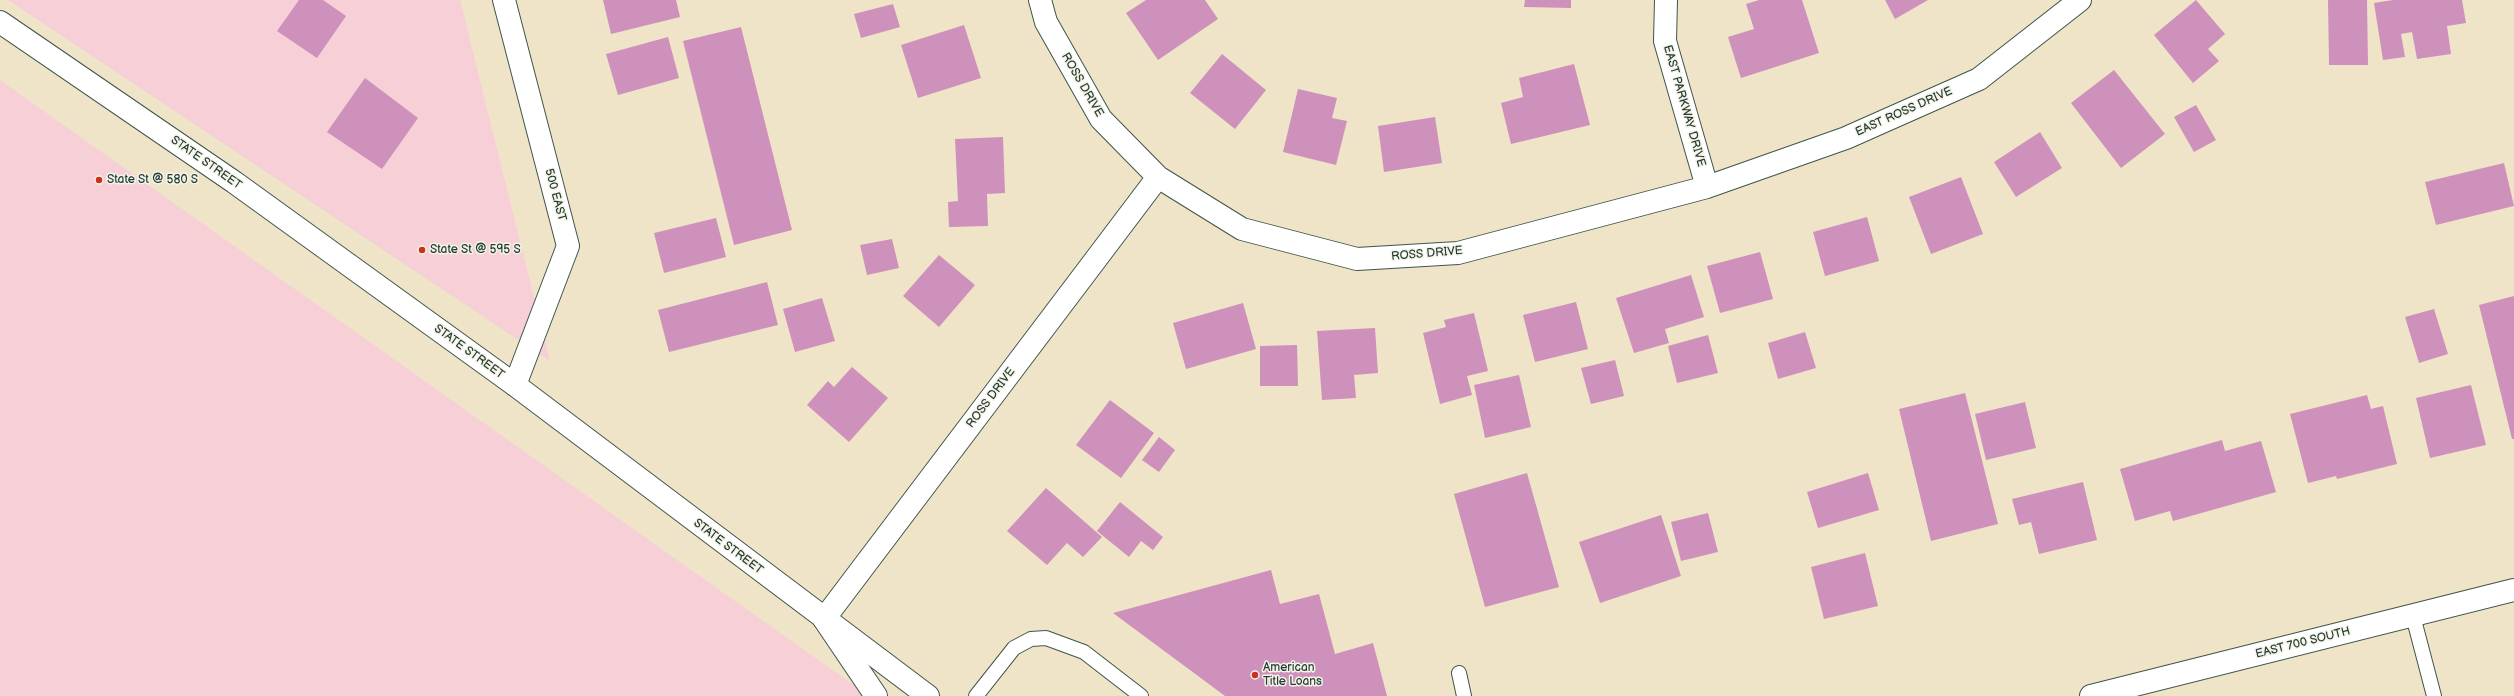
<!DOCTYPE html>
<html>
<head>
<meta charset="utf-8">
<style>
	body { margin:0 }
	canvas { display:block; background:#efe4c7 }
</style>
</head>
<body>
<canvas width="2514" height="696"></canvas>
<script>
const c = document.querySelector('canvas').getContext('2d');
c.lineJoin = 'round';
function paint(path, color) { c.fillStyle = color; c.fill(path, 'evenodd'); }
const toPath = rows => new Path2D(rows.map(r => 'M' + r).join(''));
function stroke(path, color, width, dash) { c.strokeStyle = color; c.lineWidth = width; c.lineCap = dash ? 'butt' : 'round'; c.setLineDash(dash || []); c.stroke(path); }
function write(font, color, halo, rows, align = 'center') {
  c.font = font + ' "Balsamiq Sans",sans-serif'; c.lineWidth = 3; c.setLineDash([]); c.textBaseline = 'middle'; c.strokeStyle = halo; c.fillStyle = color; for (const [text, x, y, turn = 0] of rows) {
    c.save(); c.translate(x, y); c.rotate((+turn || 0) * Math.PI / 180); c.textAlign = isNaN(turn) ? turn : align; if (halo) c.strokeText(text, 0, 0); c.fillText(text, 0, 0); c.restore();
  }
}
paint(toPath([
	[8,0,460,0,550,361],
	[0,80,869,696,0,696]
]), '#f6cfd7');
paint(toPath([
	[299,0,323,0,346,16,317,58,277,31],
	[603,0,676,0,680,17,611,34],
	[1146,0,1205,0,1218,19,1158,60,1126,13],
	[1525,0,1571,0,1571,8,1524,7],
	[1759,0,1802,0,1819,53,1741,78,1728,37,1754,29,1746,4],
	[1885,0,1928,0,1895,19],
	[2196,0,2225,34,2208,49,2219,61,2193,83,2154,35],
	[2328,0,2367,0,2368,65,2329,65],
	[2393,0,2462,0,2466,23,2447,26,2451,54,2417,59,2412,32,2401,34,2405,57,2383,60,2374,3],
	[893,4,900,27,861,38,854,14],
	[964,25,981,78,918,98,901,45],
	[741,27,792,230,734,245,683,41],
	[668,37,679,78,618,95,606,54],
	[1222,54,1266,90,1235,129,1190,93],
	[1574,64,1590,125,1511,144,1501,103,1523,97,1519,78],
	[2114,70,2165,134,2121,168,2071,103],
	[365,78,418,118,382,169,327,132],
	[1298,89,1337,98,1332,118,1347,121,1336,165,1283,152],
	[2196,105,2216,140,2194,152,2174,117],
	[1435,117,1442,163,1384,172,1378,126],
	[2040,132,2062,168,2016,197,1994,162],
	[1003,137,1005,193,987,194,988,226,949,227,948,202,958,201,955,139],
	[2504,163,2514,206,2436,225,2425,182],
	[1961,177,1983,234,1931,254,1909,197],
	[1867,217,1879,261,1825,276,1813,232],
	[716,218,726,257,664,273,654,233],
	[892,239,899,268,867,275,860,245],
	[1760,252,1773,299,1720,313,1707,266],
	[939,255,975,285,939,327,903,296],
	[1691,275,1704,317,1665,329,1669,343,1634,353,1616,298],
	[767,282,778,325,669,352,658,310],
	[2514,296,2514,439,2512,439,2479,305],
	[822,298,835,341,795,352,783,309],
	[1576,302,1588,349,1535,362,1523,315],
	[1243,303,1256,349,1186,369,1173,323],
	[2434,309,2448,354,2419,363,2405,317],
	[1474,313,1488,371,1467,376,1472,395,1440,404,1423,333,1446,327,1444,320],
	[1375,328,1378,373,1354,375,1356,398,1322,400,1317,331],
	[1805,332,1816,368,1778,379,1768,343],
	[1708,335,1718,373,1677,383,1668,346],
	[1297,345,1298,386,1260,386,1260,346],
	[1615,360,1624,396,1591,404,1581,368],
	[852,367,888,398,849,442,807,405,828,381,834,387],
	[1519,375,1531,427,1485,438,1474,385],
	[2471,385,2486,445,2430,458,2416,398],
	[1965,393,1998,524,1931,541,1899,409],
	[2367,395,2371,409,2383,406,2397,464,2337,479,2336,476,2308,483,2290,414],
	[1110,400,1154,433,1121,478,1076,445],
	[2025,402,2036,448,1986,460,1975,414],
	[1159,437,1175,450,1159,472,1142,460],
	[2222,440,2225,451,2261,441,2276,492,2173,521,2170,511,2135,521,2120,469],
	[1527,473,1559,587,1485,607,1454,494],
	[1868,473,1879,510,1818,528,1807,492],
	[2083,482,2097,540,2039,554,2031,522,2019,525,2012,499],
	[1046,488,1102,537,1083,557,1067,543,1047,565,1007,531],
	[1120,502,1163,537,1153,550,1141,541,1129,557,1097,531],
	[1708,513,1718,552,1681,561,1671,522],
	[1661,515,1681,576,1600,603,1579,542],
	[1865,553,1878,606,1824,619,1811,567],
	[1271,570,1280,604,1319,594,1335,654,1373,643,1387,696,1225,696,1113,613]
]), '#ce91bb');
const service = toPath([
	[2413,616,2434,696],
	[1459,673,1464,696],
	[976,696,1014,648,1031,639,1046,638,1084,652,1141,696]
]);
const minor = toPath([
	[504,0,568,246,515,385],
	[1040,0,1046,22,1101,119,1158,177,1242,229,1357,259,1458,253,1707,187,1846,138,1979,79,2080,0],
	[1666,0,1665,41,1707,187],
	[824,619,1158,177]
]);
const secondary = toPath([
	[0,22,234,182,515,385,928,696]
]);
const primary = toPath([
	[824,619,876,696],
	[2091,696,2514,590]
]);
stroke(service, '#3e564a', 16);
stroke(minor, '#3e564a', 24);
stroke(secondary, '#3e564a', 24);
stroke(primary, '#3e564a', 24);
stroke(service, '#fff', 14);
stroke(minor, '#fff', 22);
stroke(secondary, '#fff', 22);
stroke(primary, '#fff', 22);
for (const [x, y, r, color] of [
	[99,180,4,"#c8321e"],
	[422,250,4,"#c8321e"],
	[1255,675,4,"#c8321e"]
]) { const dot = new Path2D(); dot.arc(x, y, r, 0, 2 * Math.PI); c.fillStyle = color; c.fill(dot); stroke(dot, '#f7f3e8', 1.5); }
write('12px', '#1f3d34', '#f7f3e8', [
	["ROSS DRIVE",1082,85,60],
	["EAST PARKWAY DRIVE",1684,106,74],
	["EAST ROSS DRIVE",1904,112,-24],
	["STATE STREET",206,163,35],
	["500 EAST",555,195,75],
	["ROSS DRIVE",1427,254,-5],
	["STATE STREET",469,352,36],
	["ROSS DRIVE",991,398,-53],
	["STATE STREET",728,547,37],
	["EAST 700 SOUTH",2303,643,-14]
]);
write('12px', '#1f3d34', '#f7f3e8', [
	["State St @ 580 S",107,180],
	["State St @ 595 S",430,250],
	["American",1263,668],
	["Title Loans",1263,682]
], 'left');
</script>
</body>
</html>
